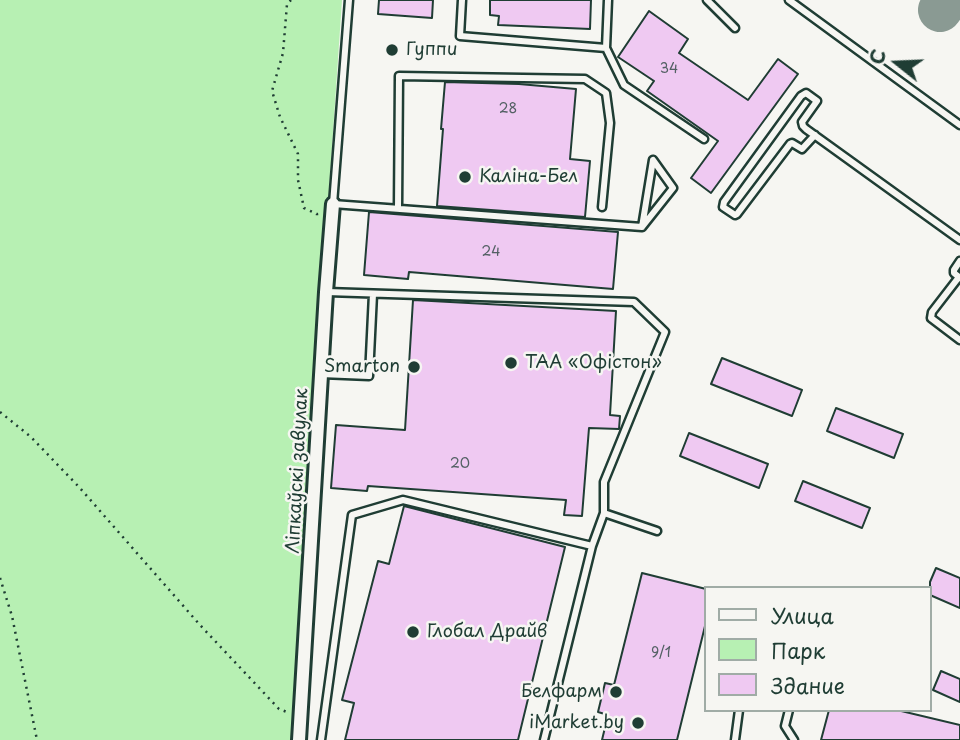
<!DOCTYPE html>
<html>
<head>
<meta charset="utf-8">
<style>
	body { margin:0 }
	#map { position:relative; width:960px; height:740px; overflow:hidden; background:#f6f6f2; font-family:"Playpen Sans",sans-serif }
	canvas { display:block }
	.legend { position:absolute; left:704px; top:586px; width:228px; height:126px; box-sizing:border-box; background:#f6f6f2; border:2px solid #a0aca6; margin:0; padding:9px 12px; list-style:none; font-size:21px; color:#1f3d34 }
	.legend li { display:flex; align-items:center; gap:14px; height:35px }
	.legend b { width:35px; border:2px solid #a0aca6 }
	.north { position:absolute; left:862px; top:28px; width:70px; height:70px; -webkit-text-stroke:5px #f6f6f2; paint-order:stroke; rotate:288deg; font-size:19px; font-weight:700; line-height:28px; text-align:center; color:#1f3d34 }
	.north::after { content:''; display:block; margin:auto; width:24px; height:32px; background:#1f3d34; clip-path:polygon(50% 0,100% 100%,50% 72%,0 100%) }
</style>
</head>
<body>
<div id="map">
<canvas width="960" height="740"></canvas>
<ul class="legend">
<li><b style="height:9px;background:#f6f6f2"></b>Улица</li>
<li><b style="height:19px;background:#b7f0b3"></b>Парк</li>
<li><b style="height:19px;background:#efc9f2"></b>Здание</li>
</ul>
<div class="north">С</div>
</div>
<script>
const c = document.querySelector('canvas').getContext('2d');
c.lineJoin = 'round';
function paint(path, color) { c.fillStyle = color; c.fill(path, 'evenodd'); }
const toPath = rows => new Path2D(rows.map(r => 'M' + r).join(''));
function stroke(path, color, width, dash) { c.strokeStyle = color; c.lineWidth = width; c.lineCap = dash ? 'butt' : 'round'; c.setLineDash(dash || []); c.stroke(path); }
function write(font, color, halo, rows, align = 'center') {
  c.font = font + ' "Playpen Sans",sans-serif'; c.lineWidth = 5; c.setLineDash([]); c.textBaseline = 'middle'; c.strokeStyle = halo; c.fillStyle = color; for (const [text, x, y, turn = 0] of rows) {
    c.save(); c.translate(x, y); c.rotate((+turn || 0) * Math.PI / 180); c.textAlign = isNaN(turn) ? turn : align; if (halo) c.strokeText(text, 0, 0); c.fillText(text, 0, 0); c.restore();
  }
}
paint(toPath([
	[0,0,342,0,292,740,0,740]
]), '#b7f0b3');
stroke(toPath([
	[940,10,947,0]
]), '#8a9a93', 44);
const building = toPath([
	[379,0,433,0,432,18,378,14,379,0],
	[490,0,591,0,590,29,498,25,499,16,490,15,490,0],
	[649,11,688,39,679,53,748,100,778,59,798,74,711,193,691,178,718,141,647,91,654,81,618,57,649,11],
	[445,82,519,84,576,89,570,159,590,161,585,217,437,206,443,129,441,129,445,82],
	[369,212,618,232,613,289,409,272,408,279,364,275,369,212],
	[413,300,616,311,610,415,620,416,619,429,589,428,582,516,564,515,566,500,368,486,367,491,331,488,336,425,405,430,413,300],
	[722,358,802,390,792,416,711,384,722,358],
	[836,408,903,434,894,458,827,431,836,408],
	[689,433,768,464,759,488,680,456,689,433],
	[803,481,870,508,862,528,795,501,803,481],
	[404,506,565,547,518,740,345,740,354,703,342,700,378,561,389,564,404,506],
	[936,568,960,578,960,608,930,595,930,582,936,568],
	[642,573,706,589,706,622,677,740,602,740,608,715,598,712,605,683,614,685,642,573],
	[941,671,960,679,960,702,933,690,941,671],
	[829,710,897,710,960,725,960,740,821,740,829,710]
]);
paint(building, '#efc9f2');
stroke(building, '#1f3d34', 2);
const service = toPath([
	[349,0,333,204,642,227,673,188,653,160,642,227],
	[462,0,460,36,606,48],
	[608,0,606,48,624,85,704,139],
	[707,0,735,28],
	[789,0,960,125],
	[815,135,802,149,792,143,790,144,737,214,735,215,723,207,724,202,801,96,806,93,817,101,802,122,803,126,806,129,960,240],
	[398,208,399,76,585,79,606,93,610,123,602,207],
	[960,261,954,270,954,273,960,278],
	[959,277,932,312,931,318,960,340],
	[327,292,634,302,665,332,604,482,604,513,592,546,544,740],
	[321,374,369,376,373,294],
	[604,513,657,531],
	[789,710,785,726,794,740],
	[321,740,352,515,403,500,592,546],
	[735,740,739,710]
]);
const minor = toPath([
	[299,740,326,292,333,204]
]);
stroke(service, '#1f3d34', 11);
stroke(minor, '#1f3d34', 18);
stroke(toPath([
	[291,0,287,4,283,53,272,91,280,117,298,154,298,180,304,208,317,214,317,217],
	[0,412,31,437,79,487,200,625,279,709,287,712],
	[0,578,12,616,37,740]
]), '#1f3d34', 2.5, [2, 5]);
stroke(service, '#f6f6f2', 6);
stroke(minor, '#f6f6f2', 12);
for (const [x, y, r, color] of [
	[392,50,7,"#1f3d34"],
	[465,177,7,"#1f3d34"],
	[511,363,7,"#1f3d34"],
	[414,367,7,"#1f3d34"],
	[413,632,7,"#1f3d34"],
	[616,692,7,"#1f3d34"],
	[638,723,7,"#1f3d34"]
]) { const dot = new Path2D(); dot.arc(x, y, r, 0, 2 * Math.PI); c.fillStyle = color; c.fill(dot); stroke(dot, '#f6f6f2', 2.5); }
write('14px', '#536064', null, [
	["34",669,69],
	["28",508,109],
	["24",491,252],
	["20",460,464],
	["9/1",661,653]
]);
write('18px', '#1f3d34', '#f6f6f2', [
	["Гуппи",406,50],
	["Каліна-Бел",479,177],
	["ТАА «Офістон»",525,363],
	["Smarton",400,367,"right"],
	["Глобал Драйв",427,632],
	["Белфарм",602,692,"right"],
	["iMarket.by",624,723,"right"]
], 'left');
write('18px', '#1f3d34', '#f6f6f2', [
	["Ліпкаўскі завулак",298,471,-87]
]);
</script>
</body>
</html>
